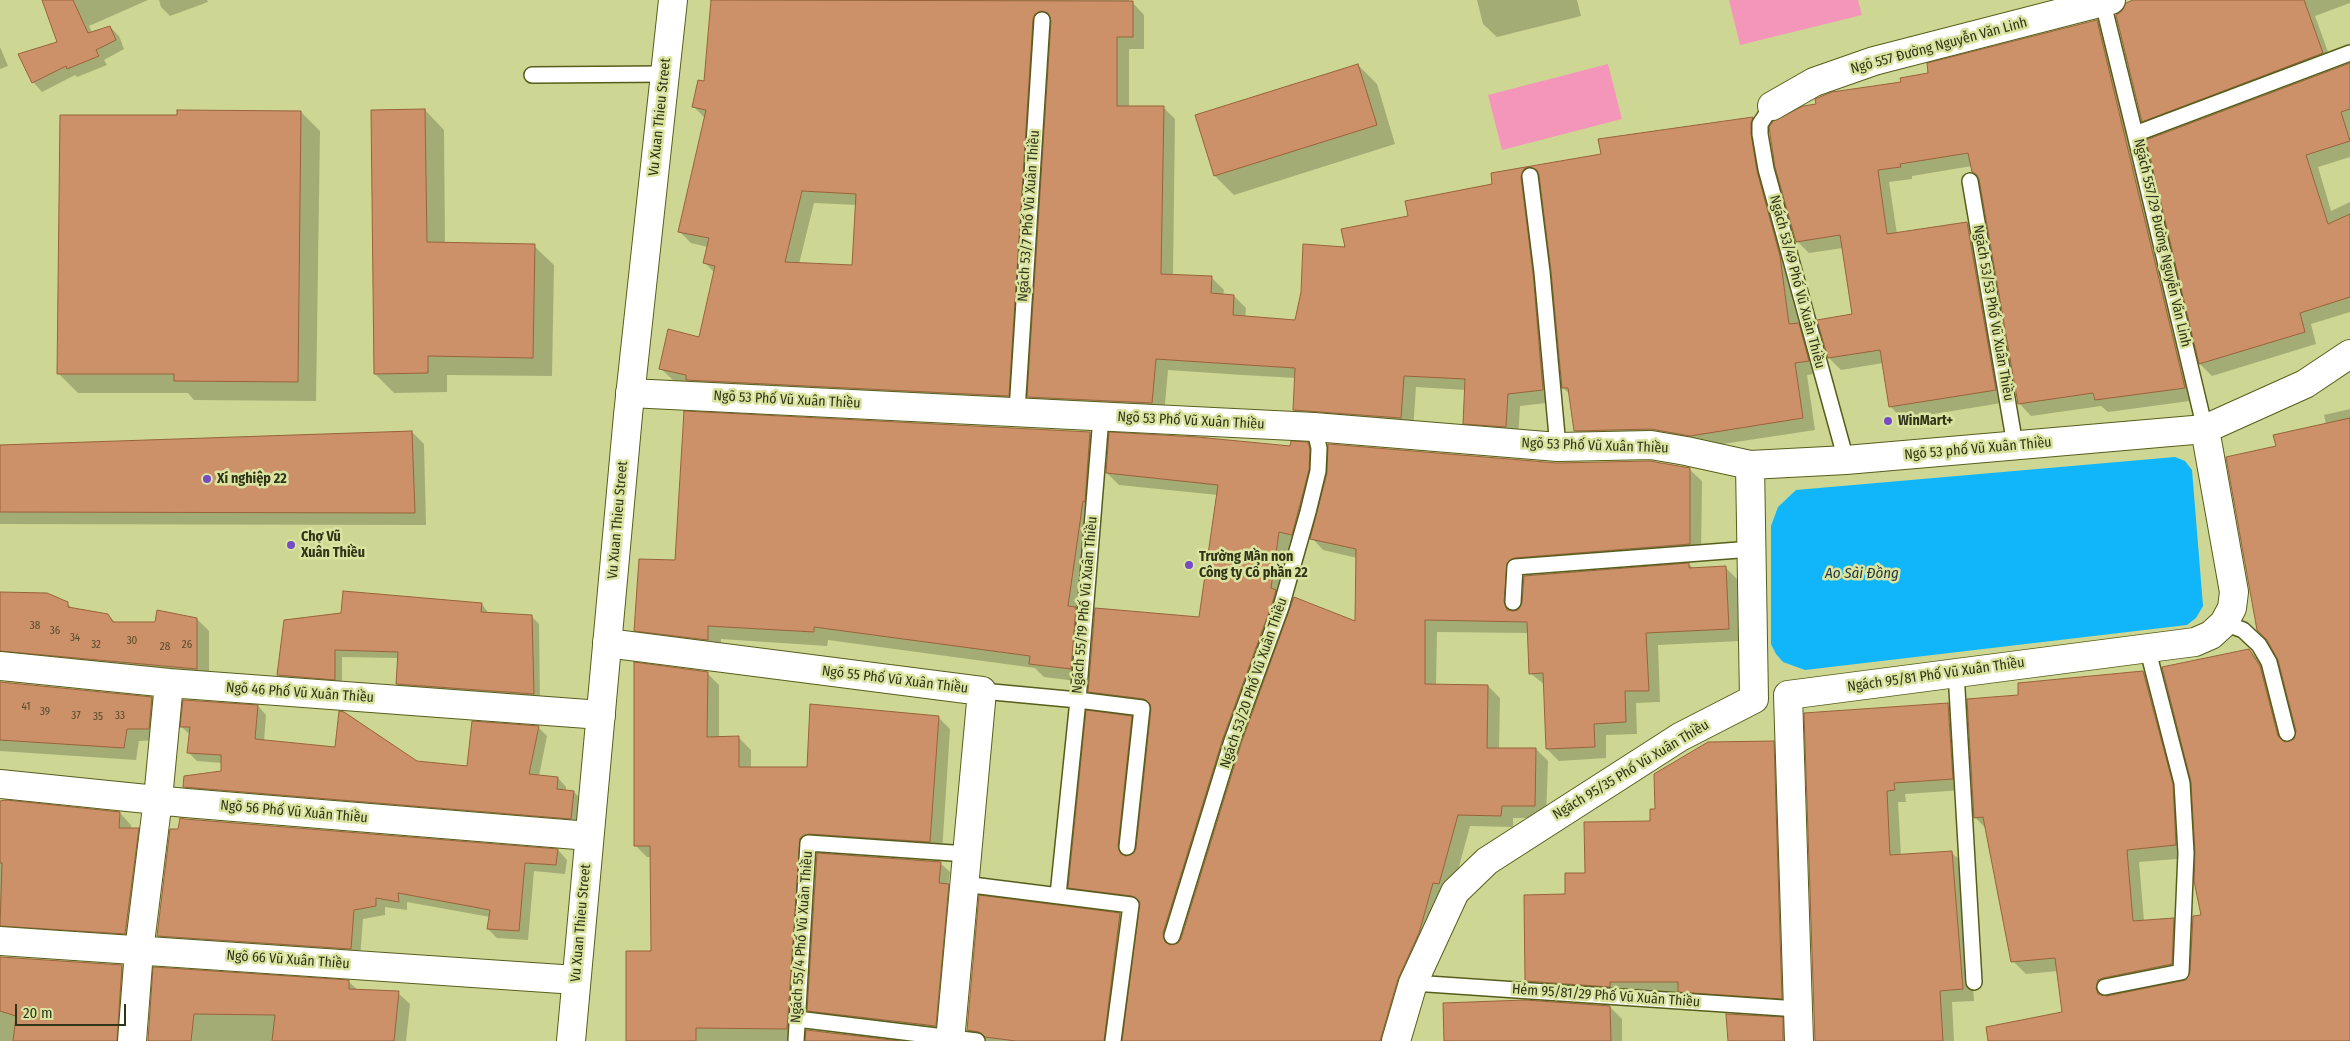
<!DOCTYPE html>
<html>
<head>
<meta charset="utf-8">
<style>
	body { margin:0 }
	#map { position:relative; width:2350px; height:1041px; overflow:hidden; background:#cdd793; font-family:"Fira Sans Condensed",sans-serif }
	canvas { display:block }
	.scale { position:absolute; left:15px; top:1004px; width:111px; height:22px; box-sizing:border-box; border:2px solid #303418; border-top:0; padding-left:6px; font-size:15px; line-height:18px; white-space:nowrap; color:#303418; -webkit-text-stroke:4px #dae4a0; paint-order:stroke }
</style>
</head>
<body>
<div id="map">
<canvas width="2350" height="1041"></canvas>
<div class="scale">20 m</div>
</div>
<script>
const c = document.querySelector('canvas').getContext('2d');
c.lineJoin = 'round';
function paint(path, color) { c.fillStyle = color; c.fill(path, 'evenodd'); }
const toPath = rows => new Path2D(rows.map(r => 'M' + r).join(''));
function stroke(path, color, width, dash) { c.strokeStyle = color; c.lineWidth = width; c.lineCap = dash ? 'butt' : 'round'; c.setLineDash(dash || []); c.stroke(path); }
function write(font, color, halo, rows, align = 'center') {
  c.font = font + ' "Fira Sans Condensed",sans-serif'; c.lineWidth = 5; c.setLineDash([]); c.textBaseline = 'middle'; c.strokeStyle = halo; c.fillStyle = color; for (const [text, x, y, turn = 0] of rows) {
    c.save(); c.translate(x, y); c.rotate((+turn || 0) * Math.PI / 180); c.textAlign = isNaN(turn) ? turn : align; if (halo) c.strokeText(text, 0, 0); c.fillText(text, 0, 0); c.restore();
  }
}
paint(toPath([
	[1729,0,1858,0,1862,15,1740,45],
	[1608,64,1622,119,1502,150,1488,95]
]), '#f496ba');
paint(toPath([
	[2175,457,2185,461,2192,470,2203,606,2196,618,2187,625,1805,670,1783,662,1776,654,1771,644,1771,526,1778,507,1796,490]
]), '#10b5fa');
paint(toPath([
	[43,0,148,0,89,26,92,33,110,27,119,36,124,49,104,60,107,65,77,77,75,75,42,92,33,82,59,43],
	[159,0,207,0,208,2,170,16,161,7],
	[712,0,1129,0,1129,2,1132,2,1144,15,1144,49,1129,49,1129,107,1163,107,1175,119,1173,276,1212,278,1224,290,1223,295,1234,296,1246,308,1245,318,1296,321,1346,248,1410,217,1494,185,1492,174,1602,156,1600,140,1753,118,1765,130,1792,269,1799,325,1810,336,1820,373,1807,375,1815,430,1703,447,1587,443,1575,430,1570,394,1563,388,1553,271,1541,179,1536,181,1555,402,1520,406,1518,439,1477,435,1464,423,1466,390,1416,387,1413,430,1306,422,1294,410,1296,378,1243,375,1168,370,1164,415,1041,409,1029,397,1052,23,1046,26,1020,408,693,385,673,380,660,368,700,338,715,273,704,262,708,247,691,243,679,231,706,119,693,106,705,83],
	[814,203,857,205,853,266,799,264],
	[1477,0,1577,0,1581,16,1497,37,1483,24],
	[2157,0,2350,0,2350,3,2315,16,2332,63,2153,131,2143,121],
	[2097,21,2109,33,2197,400,2108,412,2101,406,2031,416,2019,403,1980,179,1973,171,1972,166,1912,176,1912,179,1889,182,1897,234,1967,223,1979,235,2008,402,1902,419,1890,406,1883,363,1841,370,1829,358,1854,315,1843,248,1809,253,1797,241,1902,83],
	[0,47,8,66,0,69],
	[2350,64,2350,157,2318,167,2331,211,2350,202,2350,312,2311,324,2316,344,2212,376,2200,364,2148,141],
	[1358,65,1377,84,1395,144,1234,195,1215,176],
	[425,110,444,130,445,244,534,246,554,265,552,376,447,375,447,392,394,393,375,374],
	[301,112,320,131,316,401,194,400,188,393,78,393,59,374,179,116],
	[2350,409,2350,1041,2028,1041,2064,1013,2058,971,2026,974,2013,961,1986,829,1975,817,2020,696,2143,672,2156,685,2189,858,2139,862,2144,921,2173,919,2186,932,2184,977,2111,993,2110,997,2188,980,2192,973,2203,917,2249,650,2262,663,2273,680,2289,744,2297,735,2277,447,2326,424,2324,415],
	[412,432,424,444,426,525,0,524,0,446],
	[1090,433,1104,447,1085,682,1044,677,1035,668,828,640,827,646,721,639,721,653,650,644,636,630,676,562],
	[1307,444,1320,456,1304,546,1290,543,1282,599,1175,945,1179,944,1357,623,1357,558,1323,550,1312,538,1557,464,1689,469,1702,481,1701,556,1527,569,1518,575,1515,612,1689,564,1694,569,1726,568,1738,580,1740,641,1658,645,1660,702,1636,703,1637,734,1606,735,1606,758,1559,761,1547,749,1545,685,1530,673,1529,633,1437,632,1436,685,1488,686,1500,698,1499,749,1536,749,1548,761,1546,818,1513,818,1513,827,1470,826,1451,896,1395,1041,1123,1041,1140,907,1081,899,1069,887,1131,717,1143,729,1129,856,1135,854,1138,848,1152,710,1101,703,1089,691,1200,618,1218,495,1119,485,1107,473],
	[0,593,67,603,73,609,108,615,116,623,156,623,197,619,209,631,209,681,0,668],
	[344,593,482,604,489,614,531,616,539,624,540,701,405,691,397,684,399,658,342,657,342,686,286,682,279,675,342,614],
	[707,673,719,685,719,738,739,738,751,750,751,769,808,769,938,717,950,729,942,853,811,850,799,1041,627,1041,652,952,652,857,647,857,635,845],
	[0,683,151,698,164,710,161,740,139,741,136,760,0,751],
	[1948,705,1960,717,1964,790,1905,794,1906,802,1898,802,1901,856,1952,853,1964,864,1974,1001,1952,1002,1954,1041,1816,1041,1806,714],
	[258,706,266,715,264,741,468,768,538,727,547,736,539,776,558,778,566,787,566,791,574,792,583,801,580,827,193,795,185,787,222,773,222,763,197,761,188,752,190,735,182,727],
	[1773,742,1784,752,1792,1008,1690,1001,1681,992,1536,991,1526,981,1566,896,1586,874,1652,822],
	[0,802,120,813,131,825,131,829,138,829,149,841,136,945,0,942],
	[558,850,567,860,565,874,534,871,528,940,497,938,488,929,490,917,407,902,407,910,385,907,385,915,363,919,360,958,167,945,158,936],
	[940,863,950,872,948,886,958,895,945,1035,818,1020,809,1010],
	[980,897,1120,914,1132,926,1117,1041,979,1041,968,1030],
	[0,958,122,966,133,978,128,1041,0,1041],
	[155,968,349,982,358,990,398,993,410,1004,406,1041,149,1041],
	[1610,1007,1622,1019,1622,1041,1550,1041],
	[1782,1019,1794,1031,1794,1041,1729,1041]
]), '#0003');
const building = toPath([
	[42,0,73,0,88,33,110,26,116,40,96,50,99,56,67,69,66,66,32,83,18,54,57,42,42,0],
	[711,0,1133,1,1133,37,1117,37,1117,106,1164,106,1161,274,1212,276,1211,293,1234,295,1233,315,1295,320,1301,292,1303,244,1345,247,1341,229,1408,216,1405,201,1492,184,1491,173,1601,154,1598,139,1753,117,1751,123,1751,134,1757,171,1780,256,1789,324,1799,323,1809,361,1795,363,1803,418,1690,436,1651,429,1574,431,1568,388,1562,388,1551,271,1539,175,1537,170,1529,167,1524,169,1521,177,1533,273,1543,390,1508,394,1506,427,1463,424,1465,379,1404,376,1401,418,1293,410,1295,368,1201,362,1156,359,1152,403,1027,397,1051,21,1048,13,1042,11,1035,14,1033,19,1009,396,686,380,686,375,659,369,668,329,699,337,715,266,703,263,709,238,678,232,706,110,692,107,698,80,704,81,711,0],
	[802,191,856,194,852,265,785,262,802,191],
	[2133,0,2304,0,2323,53,2142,122,2116,15,2122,11,2126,3,2133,0],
	[2097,20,2185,388,2095,400,2093,393,2018,404,1979,179,1977,175,1972,172,1968,153,1900,164,1901,167,1878,170,1887,234,1967,222,1996,390,1889,407,1880,350,1828,358,1817,320,1852,314,1840,235,1796,242,1775,167,1769,127,1773,121,1803,106,1816,104,1815,99,1832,92,1901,82,1900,78,1928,73,1927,63,2097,20],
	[2350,63,2350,109,2341,112,2350,141,2306,155,2328,224,2350,214,2350,297,2300,313,2305,332,2199,364,2146,140,2350,63],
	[1358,64,1377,125,1214,176,1195,115,1358,64],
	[425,109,427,242,535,244,533,358,428,356,428,373,374,374,371,110,425,109],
	[177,110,301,111,298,382,174,381,174,374,57,374,60,115,177,115,177,110],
	[684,411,1090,432,1085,502,1083,501,1068,606,1076,607,1071,669,1029,664,1030,656,814,627,814,632,708,626,708,640,634,631,639,559,675,560,684,411],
	[2350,418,2350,1041,1988,1041,1986,1027,2062,1012,2055,958,2011,962,1983,817,1974,818,1967,699,2018,695,2018,683,2143,671,2173,784,2176,845,2127,850,2133,921,2174,918,2172,964,2103,978,2098,980,2096,988,2098,994,2107,996,2186,980,2190,972,2193,916,2201,915,2194,881,2195,852,2191,782,2162,667,2249,649,2260,666,2278,736,2285,742,2294,739,2296,731,2278,660,2267,640,2257,630,2226,457,2276,446,2273,435,2350,418],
	[412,431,415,513,0,512,0,445,412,431],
	[1109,432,1197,437,1290,446,1291,441,1308,442,1310,449,1309,470,1292,535,1279,532,1271,588,1276,590,1272,604,1223,738,1163,933,1165,942,1170,945,1178,943,1181,939,1241,744,1294,597,1355,621,1356,549,1310,539,1327,473,1328,444,1557,463,1650,461,1690,468,1690,544,1514,558,1507,563,1504,602,1507,610,1513,611,1518,610,1522,603,1524,576,1689,563,1689,568,1726,566,1729,629,1646,633,1649,691,1625,691,1626,722,1594,724,1595,747,1546,749,1543,673,1529,674,1527,622,1425,620,1425,684,1488,685,1487,748,1536,748,1535,806,1502,806,1501,816,1458,815,1439,884,1433,883,1419,933,1398,979,1380,1041,1122,1041,1140,902,1132,896,1068,888,1086,710,1132,716,1118,846,1121,854,1126,856,1134,853,1136,848,1151,709,1150,704,1144,699,1088,692,1095,608,1199,617,1218,485,1106,473,1109,432],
	[343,591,482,603,481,612,532,615,534,694,396,684,398,652,335,650,335,680,277,675,284,620,341,613,343,591],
	[0,592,47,593,68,602,68,607,108,614,113,622,155,622,157,610,197,618,197,669,0,651,0,592],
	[634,662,708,672,707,737,739,736,739,767,807,767,810,704,939,716,930,842,809,834,800,838,787,1029,696,1028,696,1041,626,1041,626,951,651,951,650,846,634,846,634,662],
	[0,682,152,697,149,729,127,729,124,748,0,740,0,682],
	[183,700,258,705,255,739,335,747,339,711,344,712,417,761,467,766,472,721,539,726,529,774,558,777,557,789,574,791,571,819,183,787,184,776,221,771,221,755,187,753,190,727,180,727,183,700],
	[1948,703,1953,779,1894,783,1895,790,1887,791,1890,855,1952,851,1963,989,1940,991,1943,1041,1815,1041,1804,713,1948,703],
	[1774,741,1782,999,1678,992,1678,982,1610,982,1610,987,1525,981,1524,895,1565,894,1565,873,1585,873,1584,822,1650,821,1650,809,1655,809,1654,774,1708,742,1774,741],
	[6,800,120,812,119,828,139,828,125,934,0,926,2,863,0,863,0,801,6,800],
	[180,818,185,819,558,849,556,865,525,863,519,931,487,929,490,910,398,893,399,902,376,898,376,906,354,910,351,949,157,936,170,829,178,829,180,818],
	[817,853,941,862,939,883,949,884,936,1026,807,1011,817,853],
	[979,895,1120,913,1104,1041,1016,1041,985,1037,979,1032,967,1030,979,895],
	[0,957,122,965,117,1041,13,1041,16,1016,0,1011,0,957],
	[153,967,349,980,349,989,399,991,394,1041,272,1041,275,1015,194,1014,191,1041,148,1041,153,967],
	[1525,1000,1610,1006,1611,1041,1444,1041,1443,1003,1525,1000],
	[1726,1014,1783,1017,1783,1041,1728,1041,1726,1014],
	[806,1030,900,1041,805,1041,806,1030]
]);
paint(building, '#cc9169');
stroke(building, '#99623b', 1);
const lane = toPath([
	[2103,3,2135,134],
	[532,75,665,74],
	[1772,106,1760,124,1760,134,1766,169,1846,460],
	[1530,176,1542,272,1558,447],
	[1970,181,2015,445],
	[1017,411,1042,20],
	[2205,429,2135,134,2350,53],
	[1513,602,1515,567,1752,549],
	[2224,623,2243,630,2259,645,2269,662,2287,733],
	[1956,672,1974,982],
	[982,691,1078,700,1101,417],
	[964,884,1131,905,1113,1041],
	[1058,895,1078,700,1142,708,1127,847],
	[1172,936,1232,741,1281,607,1308,512,1318,471,1319,448,1314,427],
	[1413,983,1798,1009],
	[2105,987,2181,972,2186,853,2182,783,2147,647],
	[797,1019,977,1041],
	[796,1041,808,843,967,854]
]);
const street = toPath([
	[1772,106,1814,82,1874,61,2111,0],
	[630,393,1314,427,1558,447,1651,445,1686,451,1750,465,1846,460,2205,429,2305,384,2350,354],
	[607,643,982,691,950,1041],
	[0,666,169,683,601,715],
	[0,784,186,803,589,836],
	[0,941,576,980],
	[132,1041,139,951,158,799,169,683],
	[1396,1041,1413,983,1455,892,1487,861,1680,737,1754,699,1750,465],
	[1799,1041,1788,695,2195,642,2211,635,2224,623,2232,608,2234,592,2205,429]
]);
const secondary = toPath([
	[571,1041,628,415,673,0]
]);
stroke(lane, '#575e1b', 18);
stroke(street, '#575e1b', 30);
stroke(secondary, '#575e1b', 30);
stroke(lane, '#fff', 15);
stroke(street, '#fff', 28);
stroke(secondary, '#fff', 28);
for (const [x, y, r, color] of [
	[1888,421,5,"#754cc5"],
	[207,479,5,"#754cc5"],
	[291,545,5,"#754cc5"],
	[1189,565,5,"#754cc5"]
]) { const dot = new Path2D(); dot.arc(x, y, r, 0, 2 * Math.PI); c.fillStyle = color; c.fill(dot); stroke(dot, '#dae4a0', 2); }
write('11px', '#574b2c', null, [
	["38",35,626],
	["36",55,631],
	["34",75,638],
	["30",132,641],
	["32",96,645],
	["26",187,645],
	["28",165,647],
	["41",26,707],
	["39",45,712],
	["37",76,716],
	["33",120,716],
	["35",98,717]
]);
write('14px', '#303418', '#dae4a0', [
	["Ngõ 557 Đường Nguyễn Văn Linh",1939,46,-15],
	["Vu Xuan Thieu Street",660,117,-84],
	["Ngách 53/7 Phố Vũ Xuân Thiều",1029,216,-86],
	["Ngách 557/29 Đường Nguyễn Văn Linh",2162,243,77],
	["Ngách 53/49 Phố Vũ Xuân Thiều",1797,282,75],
	["Ngách 53/53 Phố Vũ Xuân Thiều",1993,313,80],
	["Ngõ 53 Phố Vũ Xuân Thiều",787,400,3],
	["Ngõ 53 Phố Vũ Xuân Thiều",1191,421,3],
	["Ngõ 53 Phố Vũ Xuân Thiều",1595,446,2],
	["Ngõ 53 phố Vũ Xuân Thiều",1978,449,-5],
	["Vu Xuan Thieu Street",618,520,-85],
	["Ngách 55/19 Phố Vũ Xuân Thiều",1085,605,-85],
	["Ngách 95/81 Phố Vũ Xuân Thiều",1936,675,-8],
	["Ngõ 55 Phố Vũ Xuân Thiều",895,680,7],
	["Ngách 53/20 Phố Vũ Xuân Thiều",1254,683,-71],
	["Ngõ 46 Phố Vũ Xuân Thiều",300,693,4],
	["Ngách 95/35 Phố Vũ Xuân Thiều",1631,770,-31],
	["Ngõ 56 Phố Vũ Xuân Thiều",294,812,5],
	["Vu Xuan Thieu Street",581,923,-85],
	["Ngách 55/4 Phố Vũ Xuân Thiều",802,937,-86],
	["Ngõ 66 Vũ Xuân Thiều",288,960,4],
	["Hẻm 95/81/29 Phố Vũ Xuân Thiều",1606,996,4]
]);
write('bold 14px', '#303418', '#dae4a0', [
	["WinMart+",1898,421],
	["Xí nghiệp 22",217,479],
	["Chợ Vũ",301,537],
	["Xuân Thiều",301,553],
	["Trường Mần non",1199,557],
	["Công ty Cổ phần 22",1199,573]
], 'left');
write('italic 15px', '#1f3542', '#dae4a0', [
	["Ao Sài Đồng",1862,574]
]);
</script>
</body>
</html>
